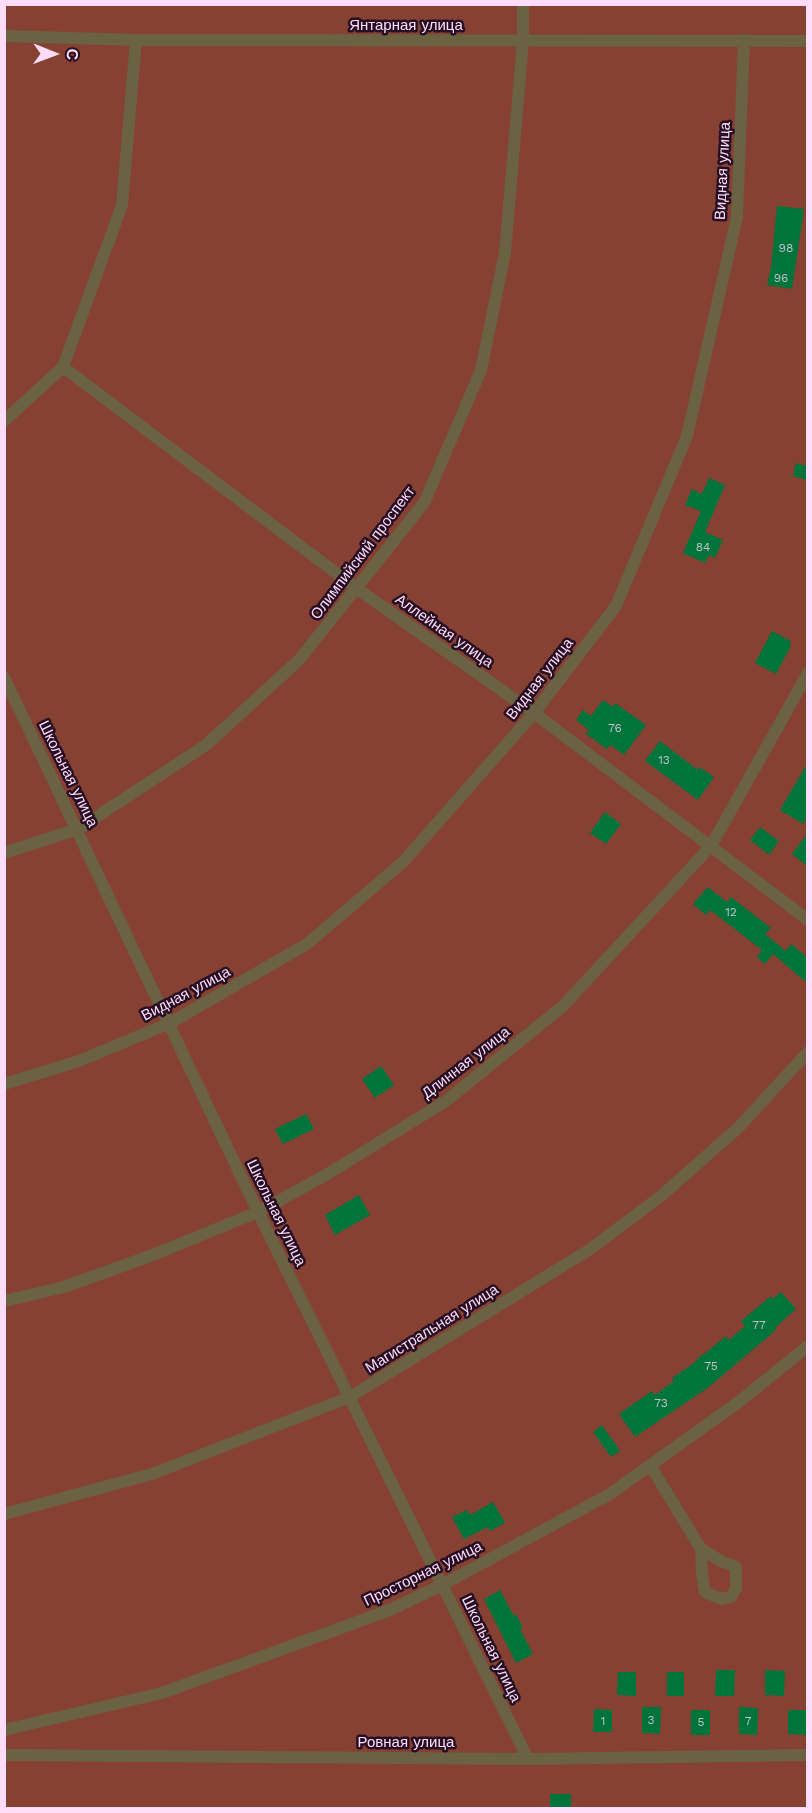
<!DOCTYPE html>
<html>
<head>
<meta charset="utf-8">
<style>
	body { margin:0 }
	#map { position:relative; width:812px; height:1813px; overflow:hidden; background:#4d1646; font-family:"Work Sans",sans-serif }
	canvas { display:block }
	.frame { position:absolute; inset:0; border:6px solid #ffdcf8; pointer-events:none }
	.north { position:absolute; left:24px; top:24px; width:60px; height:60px; -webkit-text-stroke:4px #260e23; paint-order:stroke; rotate:91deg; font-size:16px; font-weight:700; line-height:24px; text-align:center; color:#ffdcf8 }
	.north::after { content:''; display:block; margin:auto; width:21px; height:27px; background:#ffdcf8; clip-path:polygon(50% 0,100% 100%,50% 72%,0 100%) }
</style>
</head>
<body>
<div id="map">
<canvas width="812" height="1813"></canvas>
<div class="frame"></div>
<div class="north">С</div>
</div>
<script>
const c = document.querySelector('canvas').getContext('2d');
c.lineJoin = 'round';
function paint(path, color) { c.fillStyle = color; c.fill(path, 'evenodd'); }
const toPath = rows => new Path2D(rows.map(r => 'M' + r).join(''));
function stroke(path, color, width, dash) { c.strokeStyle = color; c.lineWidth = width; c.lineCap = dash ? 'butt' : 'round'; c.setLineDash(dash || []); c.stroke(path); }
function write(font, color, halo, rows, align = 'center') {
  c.font = font + ' "Work Sans",sans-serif'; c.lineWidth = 5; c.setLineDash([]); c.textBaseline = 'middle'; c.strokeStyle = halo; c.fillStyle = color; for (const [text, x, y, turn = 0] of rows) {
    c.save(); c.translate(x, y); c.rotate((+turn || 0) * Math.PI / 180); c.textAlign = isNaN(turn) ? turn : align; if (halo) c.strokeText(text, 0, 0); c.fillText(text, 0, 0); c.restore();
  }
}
paint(toPath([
	[5,5,807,5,807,1808,5,1808]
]), '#874133');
paint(toPath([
	[777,206,804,209,792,289,767,285,771,267],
	[796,463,807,466,807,480,793,476],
	[709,478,725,485,705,532,723,540,715,558,709,555,705,563,683,553,701,511,685,505,692,489,702,494],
	[772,631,791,641,789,645,791,646,776,674,755,663],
	[603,700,613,707,615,703,646,725,624,755,610,745,607,749,586,734,589,730,576,720,583,710,591,716],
	[660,741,698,770,700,767,714,777,698,800,645,761],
	[807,764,807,817,803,824,780,810],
	[605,812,621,824,606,844,590,833],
	[760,827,779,841,769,855,750,840],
	[807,834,807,866,792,854],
	[708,887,727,902,731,897,771,928,765,934,786,951,791,944,807,957,807,983,773,954,765,964,757,957,762,950,710,910,706,915,693,904],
	[381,1066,394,1085,375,1098,362,1079],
	[306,1114,314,1129,283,1144,275,1129],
	[359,1195,370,1215,335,1235,325,1215],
	[781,1292,796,1309,775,1328,776,1330,709,1387,635,1437,619,1414,652,1391,655,1395,674,1381,672,1378,694,1363,702,1354,703,1355,726,1336,729,1340,745,1326,741,1321,771,1296,773,1299],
	[602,1425,620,1451,611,1457,593,1432],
	[493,1502,505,1523,490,1531,488,1527,464,1539,452,1517,467,1510,470,1515],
	[500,1590,514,1616,516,1614,523,1628,520,1629,533,1654,516,1663,484,1599],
	[716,1670,735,1670,734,1696,715,1696],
	[765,1670,785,1671,784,1696,765,1695],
	[618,1672,636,1672,636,1696,617,1695],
	[667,1672,684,1672,684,1696,667,1696],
	[642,1707,661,1707,660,1734,642,1733],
	[739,1707,758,1708,757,1735,739,1734],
	[594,1709,612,1710,612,1732,593,1732],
	[691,1710,710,1710,710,1735,691,1735],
	[788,1710,807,1710,806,1735,788,1734],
	[550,1794,571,1794,571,1809,550,1809]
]), '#00743b');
stroke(toPath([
	[4,36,136,40,808,41],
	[63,367,356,588,534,713,808,920],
	[4,421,63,367,122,205,136,40],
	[4,677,258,1212,528,1759],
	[4,853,78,829,206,745,299,660,424,503,481,370,505,253,523,41,523,4],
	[4,1084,79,1061,170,1023,307,944,403,862,534,713,616,606,687,436,737,217,744,40],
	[4,1301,64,1287,150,1256,258,1212,326,1175,446,1101,563,1006,711,846,808,673],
	[650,1465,701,1549,721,1561,736,1567,736,1588,731,1597,721,1599,705,1592,702,1575,701,1549],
	[4,1514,152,1474,350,1397,589,1250,661,1196,738,1128,808,1052],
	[4,1730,162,1693,390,1610,442,1585,610,1494,740,1401,808,1346],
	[4,1755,528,1759,808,1755]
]), '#6b6143', 12);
write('12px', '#bfc2c9', null, [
	["98",786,248],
	["96",781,278],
	["84",703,547],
	["76",615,728],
	["13",664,760],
	["12",731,912],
	["77",759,1325],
	["75",711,1366],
	["73",661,1403],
	["3",651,1720],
	["1",603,1721],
	["7",748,1721],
	["5",701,1722]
]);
write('15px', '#ffdcf8', '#260e23', [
	["Янтарная улица",406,26],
	["Видная улица",723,171,-87],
	["Олимпийский проспект",363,553,-53],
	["Аллейная улица",444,631,35],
	["Видная улица",540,679,-52],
	["Школьная улица",68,774,64],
	["Видная улица",186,994,-28],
	["Длинная улица",466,1063,-38],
	["Школьная улица",276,1213,64],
	["Магистральная улица",432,1329,-32],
	["Просторная улица",423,1574,-26],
	["Школьная улица",491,1649,64],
	["Ровная улица",406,1743]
]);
</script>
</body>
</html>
